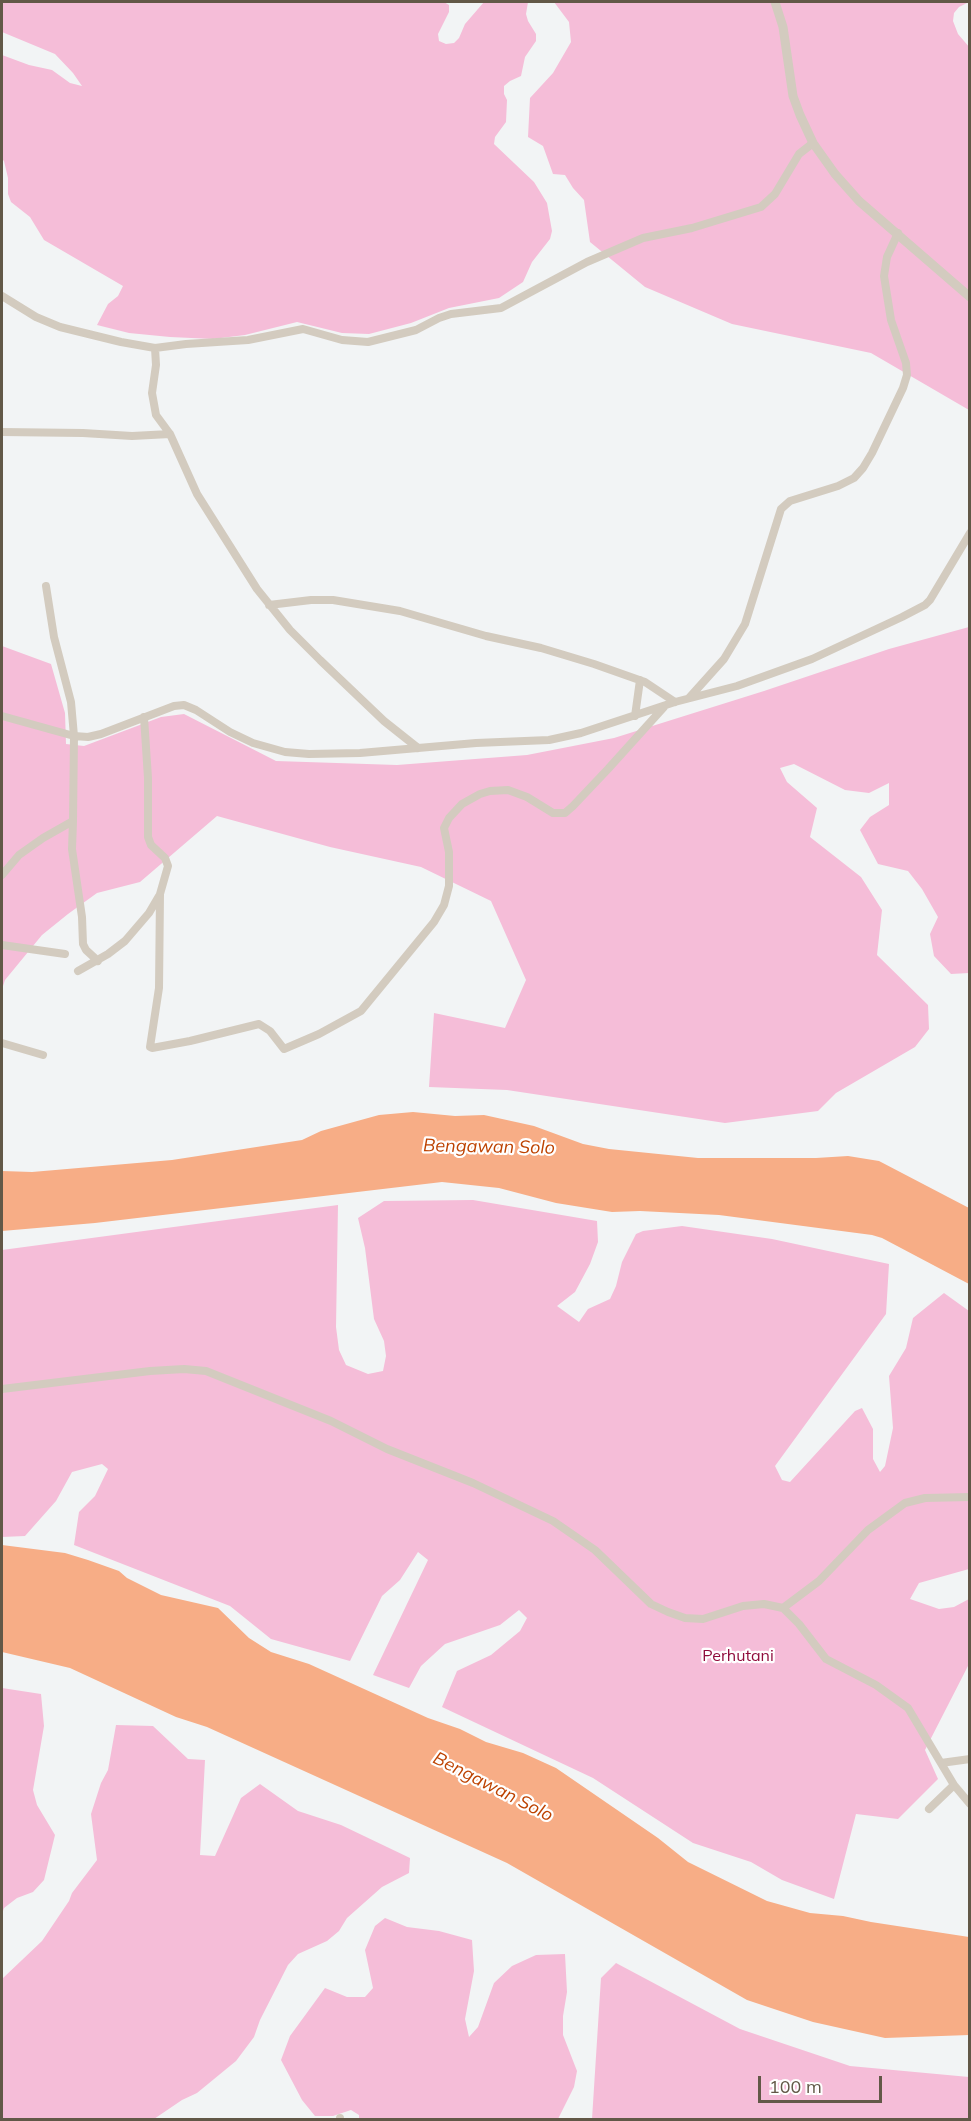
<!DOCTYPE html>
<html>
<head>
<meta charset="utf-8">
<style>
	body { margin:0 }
	#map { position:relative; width:971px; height:2121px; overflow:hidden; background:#f2f4f5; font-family:Mulish,sans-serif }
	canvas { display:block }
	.frame { position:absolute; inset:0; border:3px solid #625847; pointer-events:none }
	.scale { position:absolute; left:758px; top:2076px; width:124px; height:27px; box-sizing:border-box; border:3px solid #625847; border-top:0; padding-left:8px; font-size:18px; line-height:21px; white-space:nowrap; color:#625847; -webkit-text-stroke:4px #fff; paint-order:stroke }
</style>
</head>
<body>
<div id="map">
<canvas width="971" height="2121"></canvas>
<div class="frame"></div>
<div class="scale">100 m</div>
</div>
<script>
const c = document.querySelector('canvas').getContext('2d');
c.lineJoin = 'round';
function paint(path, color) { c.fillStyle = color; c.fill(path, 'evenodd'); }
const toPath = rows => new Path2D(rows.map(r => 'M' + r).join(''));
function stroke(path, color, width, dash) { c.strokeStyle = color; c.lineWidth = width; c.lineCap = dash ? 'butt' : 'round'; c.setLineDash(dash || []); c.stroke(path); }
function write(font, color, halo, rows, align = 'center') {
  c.font = font + ' Mulish,sans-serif'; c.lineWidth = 4.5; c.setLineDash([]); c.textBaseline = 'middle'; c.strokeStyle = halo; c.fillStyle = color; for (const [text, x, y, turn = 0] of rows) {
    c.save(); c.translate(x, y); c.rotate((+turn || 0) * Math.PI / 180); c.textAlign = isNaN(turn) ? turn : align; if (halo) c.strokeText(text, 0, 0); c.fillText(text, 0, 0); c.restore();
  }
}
paint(toPath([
	[2,2,444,2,449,5,449,12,438,34,439,41,446,44,454,43,459,38,465,24,484,2,528,2,526,14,528,21,536,34,536,41,525,57,521,76,510,81,504,86,504,94,507,100,506,122,495,137,494,144,534,182,547,203,552,231,550,239,532,262,523,282,499,298,449,308,411,323,369,334,342,333,297,322,245,335,213,339,170,337,129,333,97,325,108,304,118,296,123,286,44,240,30,217,11,202,8,194,8,178,4,161,2,159,2,55,29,65,52,70,70,83,82,86,73,73,55,54,2,32],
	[554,2,969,2,959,7,954,13,953,21,958,34,970,48,969,410,871,353,732,324,645,287,590,242,584,200,573,188,565,175,553,174,543,146,528,137,530,98,553,73,571,42,569,22],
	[969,627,969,973,951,974,934,956,930,934,938,917,922,889,908,871,878,864,860,830,870,817,889,805,889,783,869,793,845,790,794,764,780,768,787,782,817,808,810,837,861,877,882,910,877,955,928,1005,929,1029,915,1047,836,1093,818,1111,725,1123,507,1090,429,1087,434,1013,505,1028,526,980,491,901,421,867,330,847,217,816,140,882,97,893,68,914,42,935,5,980,2,989,2,646,51,664,65,713,66,744,84,746,161,717,184,714,276,761,397,765,527,755,614,738,764,691,889,649],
	[473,1200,597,1221,598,1242,590,1264,575,1292,557,1306,579,1322,588,1309,610,1299,616,1286,622,1262,636,1234,643,1231,682,1226,772,1239,889,1264,886,1314,775,1466,782,1480,790,1482,855,1411,862,1408,873,1429,873,1459,880,1472,885,1466,893,1428,889,1376,906,1348,913,1318,944,1293,969,1311,969,1569,919,1583,910,1599,939,1609,954,1607,969,1599,969,1664,925,1750,938,1779,898,1819,856,1814,834,1899,782,1880,751,1862,693,1843,593,1778,442,1707,457,1671,491,1655,520,1631,527,1618,519,1610,500,1625,445,1644,421,1666,409,1688,373,1675,428,1560,418,1552,400,1580,382,1596,350,1661,271,1639,230,1606,74,1545,79,1512,95,1496,108,1469,102,1464,72,1472,56,1501,25,1536,2,1537,2,1250,338,1205,336,1327,339,1350,346,1365,368,1374,383,1371,386,1356,384,1341,374,1319,365,1248,358,1218,384,1201],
	[2,1688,41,1694,44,1726,33,1790,37,1805,55,1835,44,1880,33,1892,17,1898,4,1908,2,1914],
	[116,1725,153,1726,188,1759,205,1760,200,1855,215,1856,241,1798,260,1784,298,1811,341,1825,410,1858,409,1873,382,1887,347,1918,339,1931,327,1941,298,1954,288,1965,260,2020,254,2037,236,2061,197,2093,182,2100,154,2119,2,2119,2,1979,42,1941,69,1901,72,1893,97,1860,91,1814,101,1783,108,1770],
	[385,1918,407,1927,439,1931,472,1940,474,1971,465,2019,469,2037,478,2027,494,1983,512,1966,536,1955,565,1954,567,1992,563,2016,563,2035,577,2071,574,2087,558,2119,359,2120,359,2115,351,2110,333,2116,315,2116,302,2100,281,2060,290,2036,325,1988,347,1997,365,1997,373,1988,365,1950,375,1926],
	[616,1963,740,2029,850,2066,969,2077,969,2119,592,2119,601,1978]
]), '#f5bdd8');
paint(toPath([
	[413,1112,455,1116,484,1115,534,1126,583,1144,609,1149,698,1158,816,1158,848,1156,879,1161,969,1208,969,1284,882,1238,872,1235,719,1215,640,1211,612,1212,556,1203,499,1188,442,1182,95,1223,2,1231,2,1171,32,1172,172,1160,302,1140,321,1131,379,1115],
	[2,1545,65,1553,88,1560,119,1571,127,1578,161,1595,218,1608,249,1638,271,1652,309,1664,428,1718,460,1729,486,1742,523,1753,556,1768,658,1838,688,1862,767,1901,810,1913,843,1916,871,1922,969,1937,969,2035,885,2038,813,2022,747,2000,507,1863,207,1727,176,1717,70,1668,2,1652]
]), '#f7ad86');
stroke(toPath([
	[2,296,36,317,60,327,121,342,155,348,186,344,248,340,303,329,342,340,368,342,416,330,439,318,451,314,501,308,587,262,643,238,692,228,761,207,775,194,799,154,813,143],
	[155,348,156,365,152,393,156,415,170,434,197,494,257,589,290,630,320,660,384,721,418,748],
	[2,432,83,433,132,436,170,434],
	[269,605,311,600,333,600,400,611,486,636,541,648,594,664,645,682,675,702],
	[689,698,724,659,745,624,781,509,790,501,838,486,854,478,863,468,872,453,903,388,907,375,906,363,891,320,884,276,887,257,898,233],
	[2,716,74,736,88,737,101,734,174,706,184,705,196,710,230,732,253,743,285,752,309,754,360,753,476,743,549,740,581,733,675,702,737,686,812,659,902,617,925,605,930,600,970,533],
	[635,716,640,680],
	[144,717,148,778,148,837,151,845,165,858,168,866,160,894,159,988,150,1047,152,1048,190,1041,259,1024,270,1031,284,1049,319,1034,361,1011,434,922,444,905,449,886,449,852,444,828,449,818,462,804,480,794,490,791,508,790,527,797,553,813,565,813,573,806,608,769,664,707],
	[73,821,72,849,82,917,83,944,86,950,98,961],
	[2,875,19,855,43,838,73,821,74,736,71,702,54,637,46,586],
	[2,945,65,954],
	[78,971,108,954,125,941,149,913,159,896],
	[2,1043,43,1055],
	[2,1389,150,1371,184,1369,206,1371,331,1421,387,1449,473,1483,553,1521,595,1550,651,1604,668,1612,685,1618,703,1619,743,1606,764,1604,783,1608,799,1624,826,1659,876,1685,908,1708,954,1785,970,1804],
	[783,1608,819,1581,868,1530,905,1503,925,1498,970,1497],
	[941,1763,970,1759],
	[929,1809,954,1785],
	[340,2120,340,2118]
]), '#d3cbbf', 8);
stroke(toPath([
	[775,2,783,27,793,96,800,115,813,143,835,174,859,201,970,297]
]), '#d3cbbf', 9);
write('16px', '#8f0c3c', '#fff', [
	["Perhutani",738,1656]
]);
write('italic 18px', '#bd4200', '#fff', [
	["Bengawan Solo",489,1147,1],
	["Bengawan Solo",493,1787,27]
]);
</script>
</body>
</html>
